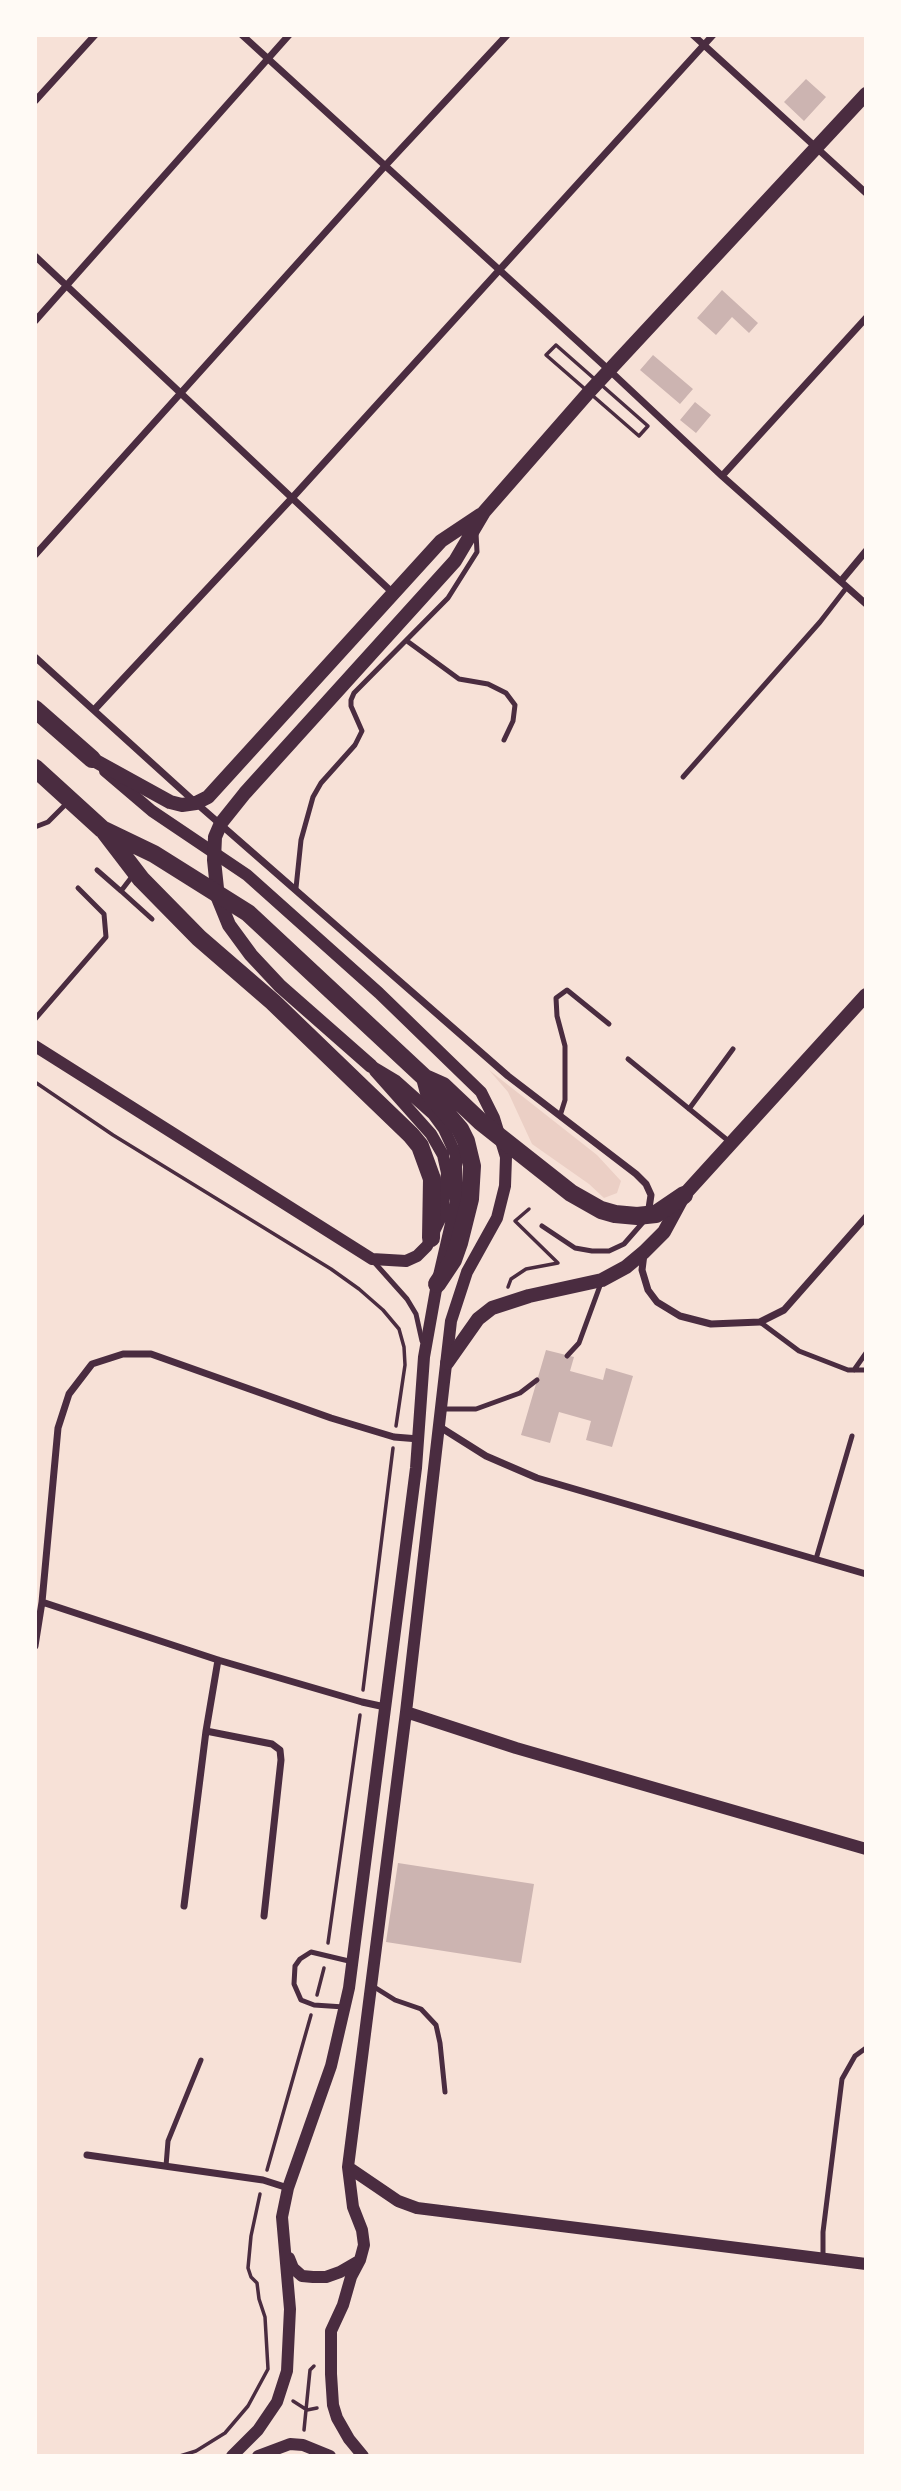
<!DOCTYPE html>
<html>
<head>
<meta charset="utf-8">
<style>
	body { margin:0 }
	#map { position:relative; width:901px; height:2491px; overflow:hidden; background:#f7e1d7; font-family:"Asap Condensed",sans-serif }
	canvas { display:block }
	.frame { position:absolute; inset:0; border:37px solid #fffaf5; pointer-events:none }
</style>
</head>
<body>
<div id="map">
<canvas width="901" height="2491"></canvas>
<div class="frame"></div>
</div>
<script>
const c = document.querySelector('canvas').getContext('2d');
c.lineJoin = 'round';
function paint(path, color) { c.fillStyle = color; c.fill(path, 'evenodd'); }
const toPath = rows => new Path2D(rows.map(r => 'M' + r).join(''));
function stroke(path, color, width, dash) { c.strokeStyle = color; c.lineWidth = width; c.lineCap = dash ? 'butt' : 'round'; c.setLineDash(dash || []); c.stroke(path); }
paint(toPath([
	[489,1070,597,1155,621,1181,617,1193,604,1198,589,1184,532,1144,508,1092]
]), '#ebcfc5');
paint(toPath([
	[806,79,826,97,804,121,784,102],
	[722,290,758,323,749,333,732,317,716,335,697,318],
	[653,355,693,389,680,404,640,370],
	[695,402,711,415,696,433,680,420],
	[546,1350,574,1357,570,1371,603,1380,606,1368,633,1376,612,1447,586,1440,591,1421,559,1412,550,1443,521,1435],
	[398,1863,534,1884,521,1963,386,1942]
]), '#ccb4b1');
stroke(toPath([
	[556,345,648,426,639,436,546,355,556,345],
	[35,1082,113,1135,331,1269,359,1289,383,1310,399,1329,404,1347,405,1365,396,1426],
	[508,1287,511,1279,526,1269,558,1263,515,1221,529,1209],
	[363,1690,393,1448],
	[328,1943,360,1715],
	[317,1995,324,1968],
	[267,2170,311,2015],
	[293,2401,307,2410,317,2408],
	[304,2430,310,2370,314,2366],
	[180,2456,196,2451,225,2433,248,2406,268,2369,265,2317,259,2299,257,2283,251,2277,248,2268,251,2236,260,2194]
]), '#4a2c40', 3.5);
stroke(toPath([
	[407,641,459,679,488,684,506,693,515,705,513,721,504,740],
	[683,777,820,622,847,587],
	[35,827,48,822,68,802],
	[97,870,121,891,134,874],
	[296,888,301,840,313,797,321,783,355,745,362,731,351,706,351,700,354,693,448,598,477,552,476,533],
	[121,891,152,919],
	[35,1019,106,937,104,914,78,888],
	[628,1059,731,1143],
	[689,1109,733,1049],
	[560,1116,565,1100,565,1046,557,1016,556,998,567,990,609,1024],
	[542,1226,575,1248,592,1251,609,1251,624,1244,645,1220],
	[374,1262,407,1299,416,1314,422,1341],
	[760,1322,799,1351,848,1370,866,1370],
	[567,1356,579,1343,601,1283],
	[854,1370,866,1353],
	[442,1409,476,1409,520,1393,537,1380],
	[816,1559,852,1436],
	[371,1985,395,2000,421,2009,436,2025,440,2043,445,2092],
	[344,2007,314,2005,301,2000,294,1984,295,1966,300,1959,311,1952,353,1962],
	[166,2166,168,2141,201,2060],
	[823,2258,823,2232,842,2079,855,2056,866,2048]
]), '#4a2c40', 5);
stroke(toPath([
	[242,35,609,370,722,476,866,604],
	[693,35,866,193],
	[35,101,95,35],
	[35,256,394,594],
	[35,321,289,35],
	[722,476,866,318],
	[35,555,385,166,507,35],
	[841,581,866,551],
	[35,657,196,803,508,1076,636,1174,646,1184,651,1195,648,1215],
	[94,710,293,497,713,35],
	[644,1254,642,1270,648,1290,657,1302,680,1316,711,1324,760,1322,784,1310,866,1217],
	[440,1427,486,1456,537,1478,866,1574],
	[42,1602,218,1660,362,1702,385,1707],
	[35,1646,42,1602,58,1428,69,1394,92,1364,123,1354,151,1354,331,1418,394,1437,419,1439],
	[206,1731,272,1744,280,1750,281,1760,264,1916],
	[184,1906,206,1731,218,1660],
	[87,2155,263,2180,288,2188]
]), '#4a2c40', 7);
stroke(toPath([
	[105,771,152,811,247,875,379,993,481,1092,494,1118,506,1157,505,1186,497,1218,467,1272,451,1321,406,1712,348,2167,353,2207,362,2230,364,2245,360,2260,351,2277,343,2305,331,2331,331,2374,333,2405,337,2418,349,2439,363,2456],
	[35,1046,372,1259,406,1261,417,1256,427,1246,442,1215,447,1173,443,1155,431,1134,375,1071],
	[406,1712,516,1748,866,1849],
	[348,2167,398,2201,417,2208,866,2264],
	[289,2258,293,2268,302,2276,313,2277,326,2277,340,2272,359,2261],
	[232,2456,258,2430,277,2402,287,2371,290,2309,282,2217,288,2188,331,2066,349,1988,416,1468,424,1357,437,1284,456,1202,456,1155,444,1129,433,1114,396,1081,371,1066],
	[258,2456,290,2444,303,2445,330,2456]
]), '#4a2c40', 12);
stroke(toPath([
	[92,759,170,802,182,805,196,803,208,797,441,541,480,515],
	[371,1066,280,986,251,955,229,925,218,898,214,860,215,837,221,823,245,793,455,561,484,512,589,392,866,94],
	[447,1363,478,1319,492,1308,529,1296,602,1280,626,1267,644,1252,664,1232,684,1195,866,995]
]), '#4a2c40', 14);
stroke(toPath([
	[35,709,92,759],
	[35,768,102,829,154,854,248,913,425,1078,443,1086,481,1122,571,1193,601,1210,615,1214,637,1216,656,1214,684,1195],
	[105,832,141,879,199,938,273,1002,411,1135,420,1146,432,1179,431,1238],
	[425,1078,429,1093,460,1129,466,1141,472,1166,470,1199,459,1243,453,1260,437,1284]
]), '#4a2c40', 18);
</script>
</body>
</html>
